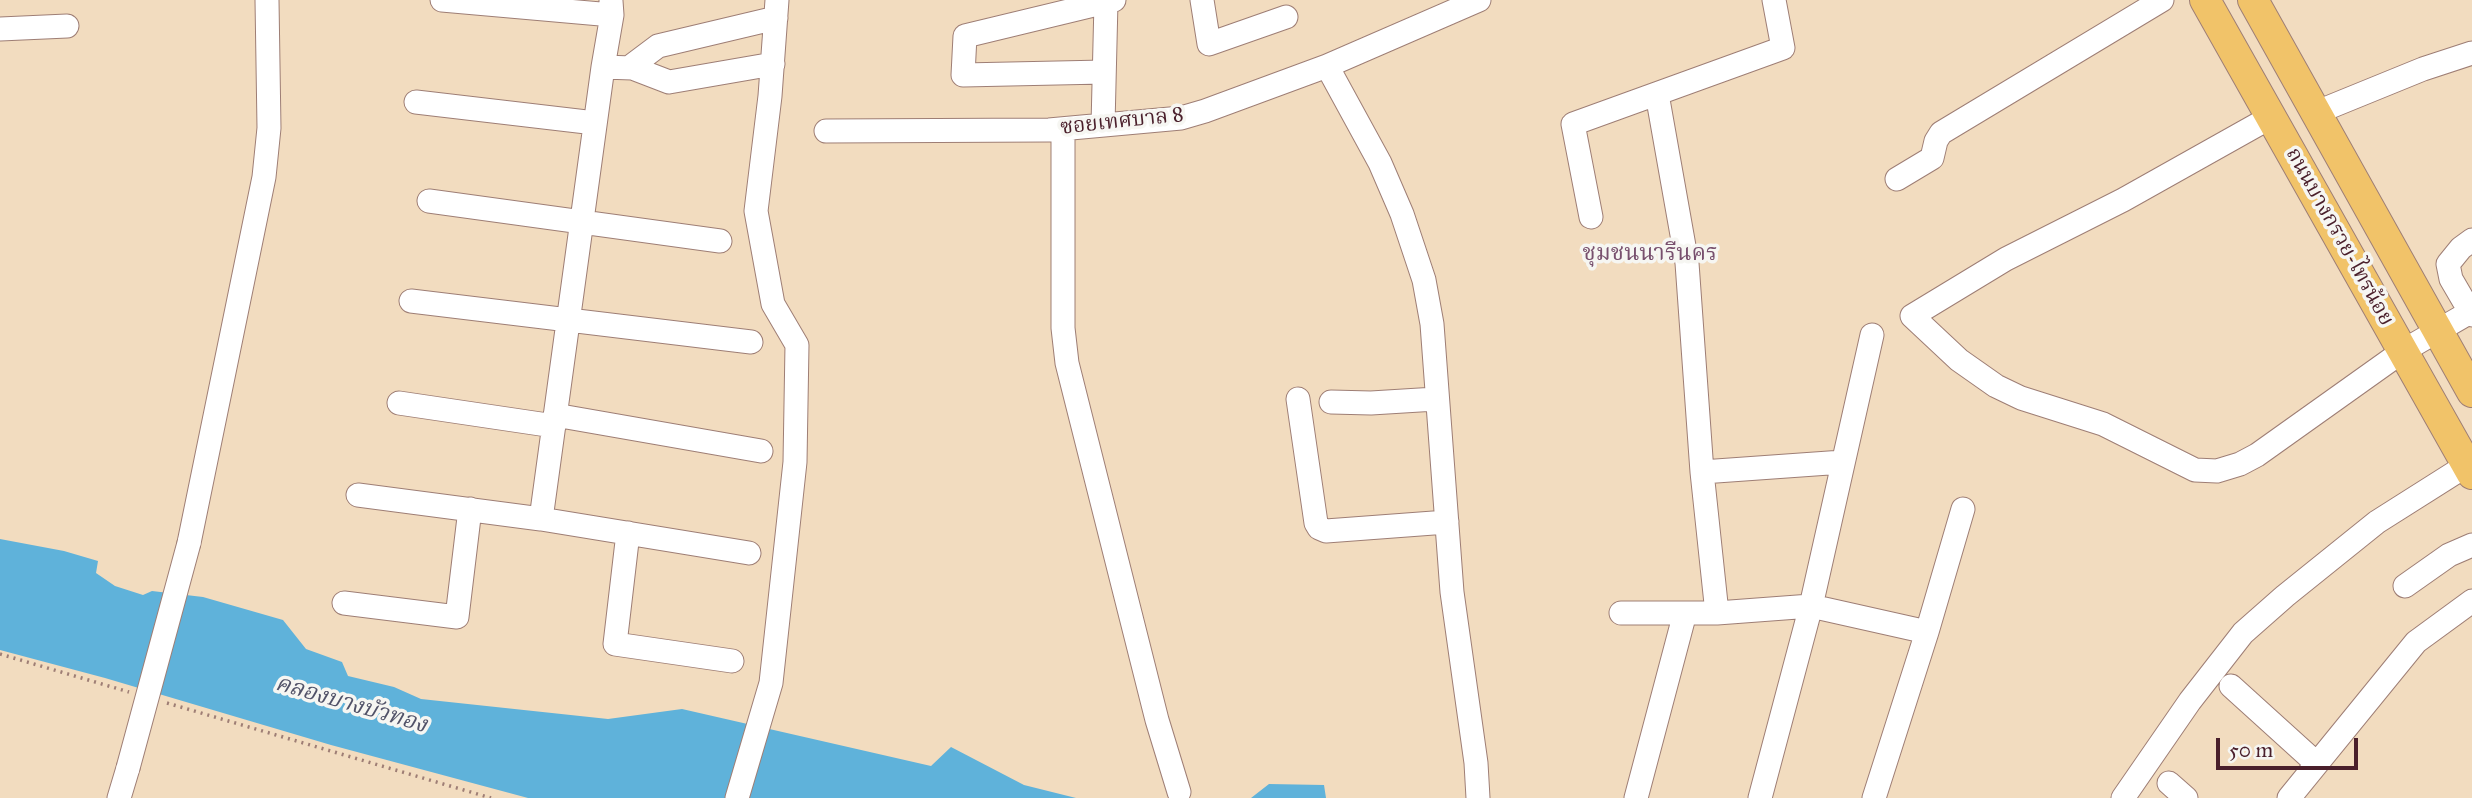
<!DOCTYPE html>
<html>
<head>
<meta charset="utf-8">
<style>
	body { margin:0 }
	#map { position:relative; width:2472px; height:798px; overflow:hidden; background:#f2dcbf; font-family:"IM FELL Great Primer",serif }
	canvas { display:block }
	.scale { position:absolute; left:2216px; top:738px; width:142px; height:32px; box-sizing:border-box; border:4px solid #4a1f2b; border-top:0; padding-left:9px; font-size:21px; line-height:24px; white-space:nowrap; color:#4a1f2b; -webkit-text-stroke:5px #f6f6f2; paint-order:stroke }
</style>
</head>
<body>
<div id="map">
<canvas width="2472" height="798"></canvas>
<div class="scale">50 m</div>
</div>
<script>
const c = document.querySelector('canvas').getContext('2d');
c.lineJoin = 'round';
function paint(path, color) { c.fillStyle = color; c.fill(path, 'evenodd'); }
const toPath = rows => new Path2D(rows.map(r => 'M' + r).join(''));
function stroke(path, color, width, dash) { c.strokeStyle = color; c.lineWidth = width; c.lineCap = dash ? 'butt' : 'round'; c.setLineDash(dash || []); c.stroke(path); }
function write(font, color, halo, rows, align = 'center') {
  c.font = font + ' "IM FELL Great Primer","Noto Serif Thai",serif'; c.lineWidth = 7; c.setLineDash([]); c.textBaseline = 'middle'; c.strokeStyle = halo; c.fillStyle = color; for (const [text, x, y, turn = 0] of rows) {
    c.save(); c.translate(x, y); c.rotate((+turn || 0) * Math.PI / 180); c.textAlign = isNaN(turn) ? turn : align; if (halo) c.strokeText(text, 0, 0); c.fillText(text, 0, 0); c.restore();
  }
}
paint(toPath([
	[0,539,64,551,98,561,96,573,115,586,143,595,152,591,203,597,283,620,306,649,342,662,348,676,394,687,421,699,608,719,682,709,931,766,951,747,1024,785,1076,798,528,798,331,745,105,678,0,650],
	[1269,784,1324,785,1326,798,1251,798]
]), '#5fb2da');
const minor = toPath([
	[442,0,612,15],
	[1202,0,1209,44,1286,17],
	[0,29,67,26],
	[773,64,669,82,630,67,658,46,776,18],
	[1327,66,1380,163,1402,214,1424,280,1432,324,1452,592,1476,763,1478,798],
	[603,67,612,15,611,1],
	[1104,72,963,75,965,36,1114,0],
	[1657,94,1687,263,1702,472,1717,613],
	[416,102,595,123],
	[2315,113,2423,69,2472,53],
	[2271,117,2123,200,2006,259,1912,316,1959,360,1996,386,2021,398,2103,424,2195,470,2217,471,2240,464,2257,455,2403,351,2472,311],
	[1103,125,1106,2],
	[1063,129,1063,328,1067,363,1157,720,1179,792],
	[826,131,1049,130,1181,118,1205,111,1327,66,1479,0],
	[1897,179,1932,158,1936,141,1941,133,2162,0],
	[429,201,720,241],
	[1591,217,1573,124,1783,48,1774,0],
	[2472,240,2461,248,2448,264,2451,279,2472,315],
	[411,301,751,342],
	[1298,399,1316,523,1319,528,1326,531,1447,522],
	[1331,402,1371,403,1436,399],
	[399,403,554,426],
	[555,415,761,451],
	[1702,472,1843,462],
	[358,495,541,519,749,553],
	[541,519,603,67,632,68],
	[628,533,615,644,732,661],
	[189,543,264,177,269,128,267,0],
	[2405,586,2449,555,2472,545],
	[344,603,457,617,470,509],
	[1621,613,1717,613,1811,606,1927,632],
	[2231,686,2316,763],
	[2169,783,2186,798],
	[119,798,128,768],
	[737,798,771,683,795,462,797,345,773,304,756,211,770,96,777,0],
	[1636,798,1685,613],
	[1760,798,1811,606,1872,335],
	[1874,798,1927,632,1963,509],
	[2123,798,2190,701,2243,633,2285,596,2377,522,2467,465],
	[2289,798,2416,642,2472,601]
]);
const major = toPath([
	[2205,0,2472,474],
	[2253,0,2472,392]
]);
stroke(minor, '#9e7e75', 25);
stroke(major, '#9e7e75', 32);
stroke(toPath([
	[0,654,129,692],
	[167,703,491,798]
]), '#9e7e75', 3.5, [2, 5]);
stroke(minor, '#fff', 23);
stroke(major, '#f1c369', 30);
const minorBridge = toPath([
	[128,768,189,543]
]);
stroke(minorBridge, '#9e7e75', 25, []);
stroke(minorBridge, '#fff', 23);
write('21px', '#4a1f2b', '#f6f6f2', [
	["ซอยเทศบาล 8",1122,122,-6],
	["ถนนบางกรวย-ไทรน้อย",2339,237,61]
]);
write('23px', '#78506e', '#f6f6f2', [
	["ชุมชนนารีนคร",1650,254]
]);
write('italic 23px', '#515268', '#f6f6f2', [
	["คลองบางบัวทอง",351,705,16]
]);
</script>
</body>
</html>
